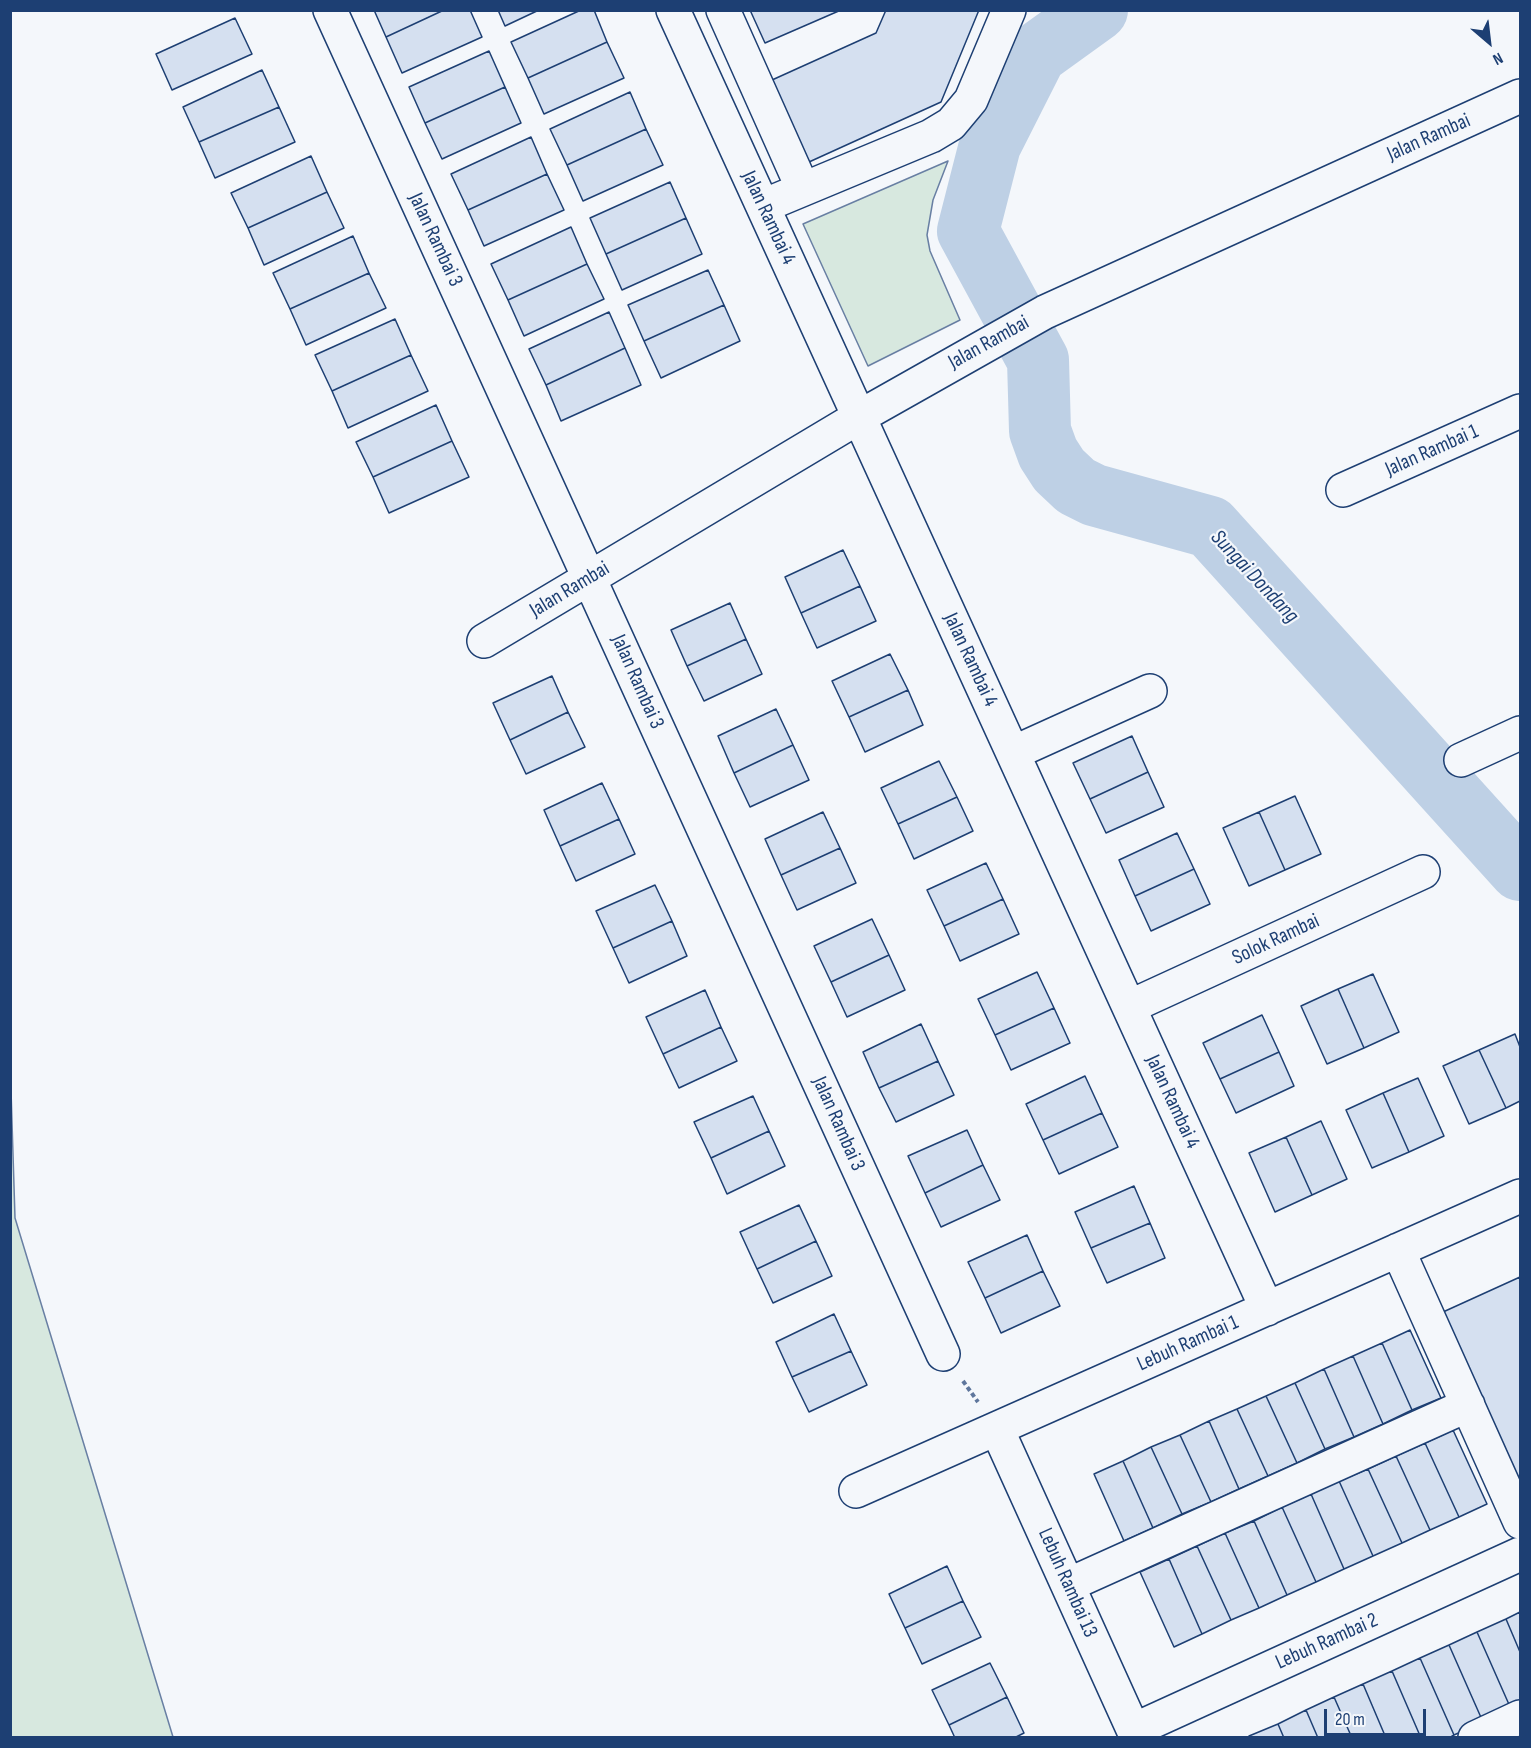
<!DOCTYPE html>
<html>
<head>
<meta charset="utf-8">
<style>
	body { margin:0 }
	#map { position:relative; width:1531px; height:1748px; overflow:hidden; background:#f4f7fb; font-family:"Sofia Sans Condensed",sans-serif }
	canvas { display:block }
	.frame { position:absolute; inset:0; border:12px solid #1d3f73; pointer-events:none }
	.north { position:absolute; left:1459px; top:12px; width:60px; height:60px; -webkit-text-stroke:4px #f4f7fb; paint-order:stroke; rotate:152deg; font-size:16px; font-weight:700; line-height:24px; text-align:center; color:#1d3f73 }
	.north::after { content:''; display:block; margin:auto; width:21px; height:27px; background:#1d3f73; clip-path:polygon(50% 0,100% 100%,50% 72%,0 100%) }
	.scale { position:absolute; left:1324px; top:1709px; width:102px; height:27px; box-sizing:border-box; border:3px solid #1d3f73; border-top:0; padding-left:8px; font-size:18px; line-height:21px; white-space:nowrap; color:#1d3f73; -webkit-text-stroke:4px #f4f7fb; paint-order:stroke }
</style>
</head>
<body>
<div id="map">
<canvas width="1531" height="1748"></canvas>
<div class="frame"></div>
<div class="north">N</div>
<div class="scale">20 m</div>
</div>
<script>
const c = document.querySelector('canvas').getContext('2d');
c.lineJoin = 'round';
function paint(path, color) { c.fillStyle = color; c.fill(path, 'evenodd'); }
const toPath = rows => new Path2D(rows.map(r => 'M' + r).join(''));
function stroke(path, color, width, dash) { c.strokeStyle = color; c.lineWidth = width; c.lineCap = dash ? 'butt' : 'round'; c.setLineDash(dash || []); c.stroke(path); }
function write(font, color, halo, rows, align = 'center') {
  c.font = font + ' "Sofia Sans Condensed",sans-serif'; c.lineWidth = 4.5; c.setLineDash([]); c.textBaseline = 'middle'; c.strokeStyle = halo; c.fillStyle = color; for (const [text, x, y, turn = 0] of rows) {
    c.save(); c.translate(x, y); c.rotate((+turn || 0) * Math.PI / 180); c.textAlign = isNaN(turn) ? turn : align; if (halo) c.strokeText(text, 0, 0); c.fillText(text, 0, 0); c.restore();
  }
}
const green = toPath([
	[948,161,933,200,927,235,930,251,960,320,868,366,803,224,948,161],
	[11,1090,15,1218,173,1737,11,1737,11,1090]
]);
paint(green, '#d7e8df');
stroke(green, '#687fa3', 1.5);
stroke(toPath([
	[1097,10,1036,54,990,145,968,231,1038,360,1040,431,1048,453,1059,470,1076,486,1094,495,1210,527,1520,870]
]), '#bed0e5', 62);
const building = toPath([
	[374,10,444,10,386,37,374,10],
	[444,10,470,10,482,37,402,73,386,37,444,10],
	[498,10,539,10,505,26,498,10],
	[581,10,594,10,607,42,528,78,511,42,581,10],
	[750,10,841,10,765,43,750,10],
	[886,10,979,10,941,102,809,162,772,80,876,33,886,10],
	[235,18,252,54,172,90,156,54,235,18],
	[607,42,624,78,544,114,528,78,607,42],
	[489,51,505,87,425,123,409,87,489,51],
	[262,70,279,107,199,142,183,107,262,70],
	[505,87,521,123,442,159,425,123,505,87],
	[630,92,646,129,567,165,550,129,630,92],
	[279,107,295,142,215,178,199,142,279,107],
	[646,129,663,165,583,201,567,165,646,129],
	[531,137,547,174,468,210,451,174,531,137],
	[311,156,327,192,248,228,231,193,311,156],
	[547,174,564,210,484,246,468,210,547,174],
	[670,182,686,218,606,254,590,218,670,182],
	[327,192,344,228,264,265,248,228,327,192],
	[686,218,702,254,622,290,606,254,686,218],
	[571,227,587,264,508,300,491,264,571,227],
	[353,236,369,273,290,309,273,273,353,236],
	[587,264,604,299,524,336,508,300,587,264],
	[708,270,724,305,644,341,628,305,708,270],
	[369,273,386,308,306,345,290,309,369,273],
	[724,305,740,341,661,378,644,341,724,305],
	[609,312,625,348,546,385,529,349,609,312],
	[395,319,411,355,332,391,315,355,395,319],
	[625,348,641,385,561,421,546,385,625,348],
	[411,355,428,391,348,428,332,391,411,355],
	[436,405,452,441,373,477,356,442,436,405],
	[452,441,469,477,389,513,373,477,452,441],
	[843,550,860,586,801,613,785,577,843,550],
	[860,586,876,621,817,648,801,613,860,586],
	[730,603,746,639,687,666,671,630,730,603],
	[746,639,762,674,704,701,687,666,746,639],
	[890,654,908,690,849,717,832,681,890,654],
	[552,676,568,712,510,740,493,703,552,676],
	[908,690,923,725,865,752,849,717,908,690],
	[776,709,793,745,734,773,718,736,776,709],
	[568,712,585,747,526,774,510,740,568,712],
	[1132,736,1148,772,1090,799,1073,763,1132,736],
	[793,745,809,780,750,807,734,773,793,745],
	[939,761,957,797,898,824,881,788,939,761],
	[1148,772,1164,807,1106,833,1090,799,1148,772],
	[602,783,619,819,560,846,544,810,602,783],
	[1295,796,1321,854,1285,870,1259,812,1295,796],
	[957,797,973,831,914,859,898,824,957,797],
	[823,812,840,848,781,875,765,839,823,812],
	[1259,812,1285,870,1249,886,1223,828,1259,812],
	[619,819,635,854,576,881,560,846,619,819],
	[1177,833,1194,869,1135,896,1119,860,1177,833],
	[840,848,856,883,797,910,781,875,840,848],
	[986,863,1003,899,944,926,927,890,986,863],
	[1194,869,1210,904,1151,931,1135,896,1194,869],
	[655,885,672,921,613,948,596,911,655,885],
	[1003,899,1019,934,960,961,944,926,1003,899],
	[872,919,889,955,831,982,814,946,872,919],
	[672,921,687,956,629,983,613,948,672,921],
	[889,955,905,990,847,1017,831,982,889,955],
	[1037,972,1054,1008,995,1035,978,999,1037,972],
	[1373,974,1399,1032,1364,1048,1338,989,1373,974],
	[1338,989,1364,1048,1327,1064,1301,1006,1338,989],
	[705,990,721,1027,663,1054,646,1017,705,990],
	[1054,1008,1070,1043,1011,1070,995,1035,1054,1008],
	[1262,1015,1279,1052,1220,1079,1203,1043,1262,1015],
	[921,1024,938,1061,879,1088,863,1052,921,1024],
	[721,1027,737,1061,679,1088,663,1054,721,1027],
	[1515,1034,1520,1047,1520,1101,1506,1108,1479,1050,1515,1034],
	[1479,1050,1506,1108,1469,1124,1443,1066,1479,1050],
	[1279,1052,1294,1086,1236,1113,1220,1079,1279,1052],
	[938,1061,954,1095,896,1122,879,1088,938,1061],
	[1085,1076,1102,1113,1043,1140,1026,1104,1085,1076],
	[1418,1078,1444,1136,1409,1152,1383,1093,1418,1078],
	[1383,1093,1409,1152,1372,1168,1346,1110,1383,1093],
	[753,1096,769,1131,711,1158,694,1122,753,1096],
	[1102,1113,1118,1147,1059,1174,1043,1140,1102,1113],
	[1321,1121,1347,1179,1312,1195,1286,1137,1321,1121],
	[967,1130,983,1165,925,1193,908,1156,967,1130],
	[769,1131,785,1166,727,1194,711,1158,769,1131],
	[1286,1137,1312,1195,1275,1212,1249,1153,1286,1137],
	[983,1165,1000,1200,941,1227,925,1193,983,1165],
	[1134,1186,1150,1223,1091,1248,1075,1212,1134,1186],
	[799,1205,816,1241,757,1269,740,1232,799,1205],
	[1150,1223,1165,1258,1107,1283,1091,1248,1150,1223],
	[1027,1235,1043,1271,985,1298,968,1262,1027,1235],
	[816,1241,832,1276,773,1303,757,1269,816,1241],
	[1043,1271,1060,1306,1001,1333,985,1298,1043,1271],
	[1520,1277,1520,1477,1518,1478,1443,1312,1520,1277],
	[834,1314,851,1351,792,1377,776,1342,834,1314],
	[1410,1330,1441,1398,1412,1410,1382,1343,1410,1330],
	[1382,1343,1412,1410,1383,1424,1353,1356,1382,1343],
	[851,1351,867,1385,809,1412,792,1377,851,1351],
	[1353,1356,1383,1424,1354,1437,1324,1369,1353,1356],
	[1324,1369,1354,1437,1325,1449,1295,1383,1324,1369],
	[1295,1383,1325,1449,1297,1463,1266,1396,1295,1383],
	[1266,1396,1297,1463,1268,1476,1237,1409,1266,1396],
	[1237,1409,1268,1476,1239,1489,1209,1421,1237,1409],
	[1209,1421,1239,1489,1211,1502,1180,1435,1209,1421],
	[1453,1430,1487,1504,1459,1517,1425,1443,1453,1430],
	[1180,1435,1211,1502,1182,1514,1151,1447,1180,1435],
	[1425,1443,1459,1517,1430,1530,1396,1456,1425,1443],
	[1151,1447,1182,1514,1153,1528,1123,1461,1151,1447],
	[1396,1456,1430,1530,1402,1543,1368,1469,1396,1456],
	[1123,1461,1153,1528,1124,1541,1094,1474,1123,1461],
	[1368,1469,1402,1543,1373,1556,1339,1481,1368,1469],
	[1339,1481,1373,1556,1344,1569,1311,1494,1339,1481],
	[1311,1494,1344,1569,1316,1582,1282,1507,1311,1494],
	[1282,1507,1316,1582,1287,1595,1254,1521,1282,1507],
	[1254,1521,1287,1595,1259,1608,1225,1533,1254,1521],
	[1225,1533,1259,1608,1231,1620,1197,1546,1225,1533],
	[1197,1546,1231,1620,1202,1634,1169,1559,1197,1546],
	[1169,1559,1202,1634,1174,1647,1140,1572,1169,1559],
	[947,1566,963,1601,905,1628,889,1594,947,1566],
	[963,1601,981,1637,922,1664,905,1628,963,1601],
	[1520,1612,1520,1652,1506,1619,1520,1612],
	[1506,1619,1520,1652,1520,1705,1511,1709,1477,1632,1506,1619],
	[1477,1632,1511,1709,1483,1722,1449,1645,1477,1632],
	[1449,1645,1483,1722,1454,1735,1420,1658,1449,1645],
	[1420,1658,1454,1735,1449,1738,1421,1738,1392,1671,1420,1658],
	[990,1663,1007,1697,949,1725,932,1690,990,1663],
	[1392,1671,1421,1738,1386,1738,1363,1684,1392,1671],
	[1363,1684,1386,1738,1352,1738,1334,1697,1363,1684],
	[1007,1697,1024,1733,1014,1738,955,1738,949,1725,1007,1697],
	[1334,1697,1352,1738,1318,1738,1306,1710,1334,1697],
	[1306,1710,1318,1738,1284,1738,1278,1724,1306,1710],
	[1278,1724,1284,1738,1249,1738,1249,1736,1278,1724]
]);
paint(building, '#d5e0f0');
stroke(building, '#1d3f73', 1.5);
const minor = toPath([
	[330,10,943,1354],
	[673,10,1267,1309],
	[723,10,803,189],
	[763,206,931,136,951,124,971,100,1009,10],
	[1343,490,1520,411],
	[484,641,859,417,1045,312,1520,96],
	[1013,753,1150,691],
	[1461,760,1520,733],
	[1129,1007,1423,872],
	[1398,1250,1520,1522],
	[997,1429,1137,1738],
	[856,1491,1520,1196],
	[1068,1585,1468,1405],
	[1134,1730,1520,1554],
	[1475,1738,1520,1717]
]);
stroke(minor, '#1d3f73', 36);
stroke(toPath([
	[963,1381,978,1402]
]), '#5e769c', 4, [4.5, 3]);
stroke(minor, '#f4f7fb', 33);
write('21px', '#1d3f73', '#f4f7fb', [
	["Jalan Rambai",1429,138,-24],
	["Jalan Rambai 4",768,218,65],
	["Jalan Rambai 3",435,240,65],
	["Jalan Rambai",989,343,-29],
	["Jalan Rambai 1",1432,451,-24],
	["Jalan Rambai",570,590,-31],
	["Jalan Rambai 4",970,660,65],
	["Jalan Rambai 3",637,682,66],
	["Solok Rambai",1276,940,-25],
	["Jalan Rambai 4",1172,1102,65],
	["Jalan Rambai 3",838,1124,66],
	["Lebuh Rambai 1",1188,1344,-24],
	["Lebuh Rambai 13",1067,1583,66],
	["Lebuh Rambai 2",1327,1642,-24]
]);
write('italic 22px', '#1d3f73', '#f4f7fb', [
	["Sungai Dondang",1254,577,47]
]);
</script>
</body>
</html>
